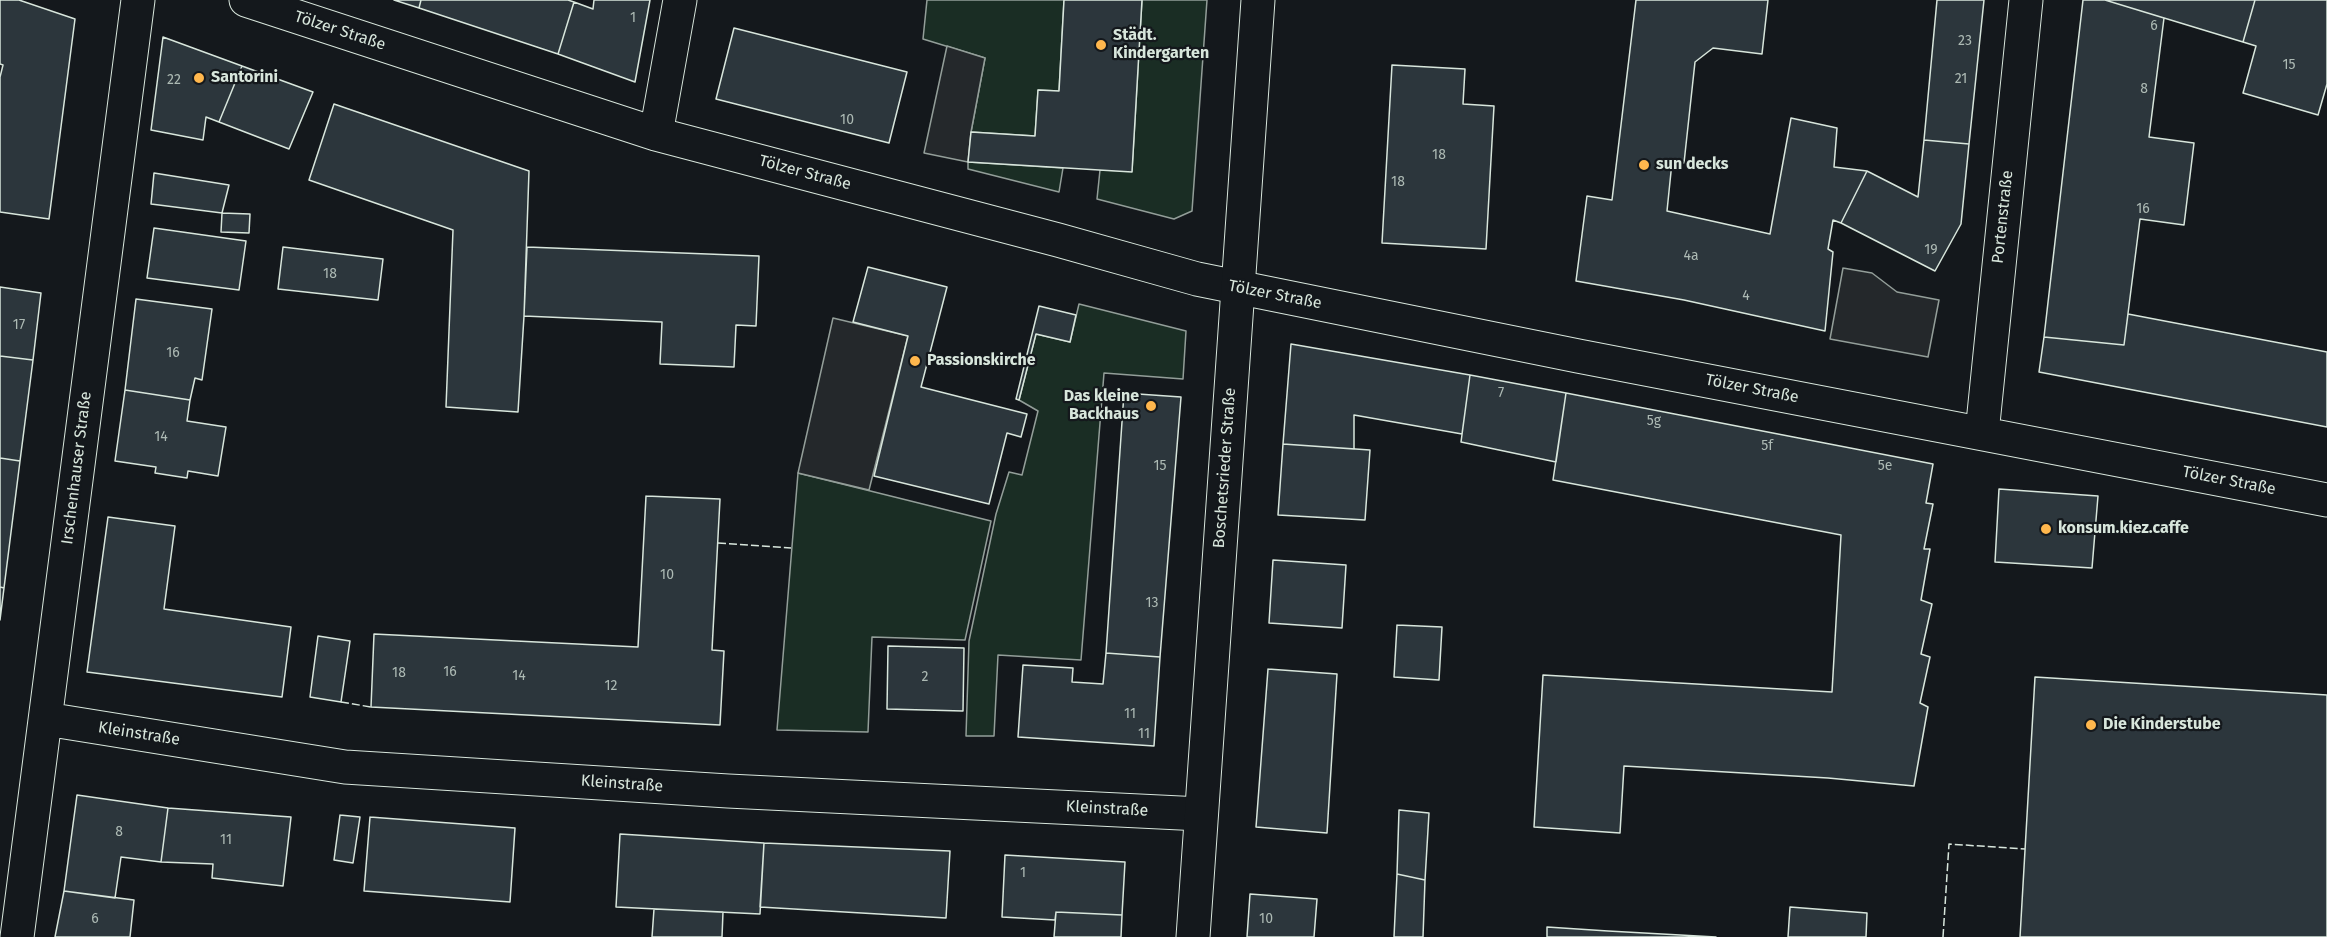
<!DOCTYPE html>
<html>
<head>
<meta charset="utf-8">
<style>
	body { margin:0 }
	canvas { display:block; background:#14181c }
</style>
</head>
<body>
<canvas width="2327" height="937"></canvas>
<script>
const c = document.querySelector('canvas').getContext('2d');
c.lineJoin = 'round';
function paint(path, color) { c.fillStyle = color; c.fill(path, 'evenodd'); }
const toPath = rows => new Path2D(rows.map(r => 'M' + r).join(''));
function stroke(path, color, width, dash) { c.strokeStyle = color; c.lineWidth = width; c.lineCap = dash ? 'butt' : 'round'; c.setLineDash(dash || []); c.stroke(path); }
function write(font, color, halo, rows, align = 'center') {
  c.font = font + ' "Fira Sans",sans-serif'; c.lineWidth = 4.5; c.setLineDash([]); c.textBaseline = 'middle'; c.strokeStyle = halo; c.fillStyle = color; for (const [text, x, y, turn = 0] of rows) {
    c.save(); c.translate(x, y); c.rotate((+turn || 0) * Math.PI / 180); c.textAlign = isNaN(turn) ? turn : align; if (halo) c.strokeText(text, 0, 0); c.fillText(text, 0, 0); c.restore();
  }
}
const green = toPath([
	[927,0,1064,0,1059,91,1038,90,1035,136,971,132,985,58,923,39,927,0],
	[1142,0,1207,0,1192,211,1174,219,1097,199,1100,170,1132,171,1142,0],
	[968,162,1063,168,1059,192,968,169,968,162],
	[1079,304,1186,331,1183,379,1104,373,1081,660,998,655,994,736,966,736,969,641,996,514,1009,472,1022,475,1038,411,1019,400,1036,334,1070,342,1079,304],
	[798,473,991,521,965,640,872,637,868,732,777,730,798,473]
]);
paint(green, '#1a2d24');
stroke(green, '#939e99', 1.5);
const parking = toPath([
	[947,46,985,58,971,132,968,162,924,153,947,46],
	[1843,268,1872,273,1897,292,1939,300,1928,357,1830,339,1843,268],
	[833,318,908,336,869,490,798,473,833,318]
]);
paint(parking, '#24282b');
stroke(parking, '#939e99', 1.5);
const building = toPath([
	[0,0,19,0,75,19,49,219,0,212,0,77,3,65,0,64,0,0],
	[394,0,421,0,419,8,394,0],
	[421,0,568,0,574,2,558,54,419,8,421,0],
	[594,0,650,0,635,82,558,54,574,2,593,9,594,0],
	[1064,0,1142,0,1132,172,968,162,971,132,1035,136,1038,90,1059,91,1064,0],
	[1636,0,1768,0,1762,54,1713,48,1695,62,1684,163,1672,162,1667,211,1770,234,1791,118,1837,128,1834,167,1867,171,1841,223,1833,220,1828,249,1833,252,1825,331,1684,300,1576,281,1587,196,1612,200,1636,0],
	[1937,0,1984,0,1969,144,1924,140,1937,0],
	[2083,0,2105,0,2164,18,2149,137,2194,143,2184,225,2140,219,2124,345,2044,337,2083,0],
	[2105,0,2255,0,2243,42,2105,0],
	[2255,0,2327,0,2327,84,2318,115,2243,93,2256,46,2243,42,2255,0],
	[734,28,907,72,889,143,716,99,734,28],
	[163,37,242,66,219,122,206,117,203,140,151,130,163,37],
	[1392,65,1465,69,1463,104,1494,106,1486,249,1382,243,1392,65],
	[242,66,313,92,289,149,219,122,242,66],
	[334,104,529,171,524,316,518,412,446,407,453,230,309,180,334,104],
	[1924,140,1969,144,1961,224,1935,271,1841,223,1867,171,1918,197,1924,140],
	[154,173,229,185,222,213,151,204,154,173],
	[222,213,250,214,249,233,221,232,222,213],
	[154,228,246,241,239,290,147,278,154,228],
	[283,247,383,259,378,300,278,289,283,247],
	[527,247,759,256,756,326,736,325,734,367,660,364,662,322,524,316,527,247],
	[868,267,947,287,921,387,1027,414,1021,437,1007,433,989,504,874,476,908,336,853,322,868,267],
	[0,287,41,293,33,360,0,356,0,287],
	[136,299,212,309,202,380,195,378,190,400,125,390,136,299],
	[1039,306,1076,315,1070,342,1036,334,1019,400,1016,399,1039,306],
	[2128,314,2327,352,2327,427,2039,372,2044,337,2124,345,2128,314],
	[1291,344,1470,375,1462,434,1354,415,1354,449,1283,444,1291,344],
	[0,356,33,360,20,461,0,458,0,356],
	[1470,375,1566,393,1556,462,1461,442,1470,375],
	[125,390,190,400,187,421,226,427,218,476,188,471,187,478,155,473,156,467,115,461,125,390],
	[1124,393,1181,397,1160,657,1106,653,1124,393],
	[1566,393,1933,464,1926,503,1933,504,1924,549,1930,549,1921,600,1932,604,1921,654,1930,657,1920,703,1928,707,1914,786,1828,778,1624,766,1620,833,1534,827,1543,675,1832,692,1841,535,1553,480,1566,393],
	[1283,444,1370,450,1365,520,1278,515,1283,444],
	[0,458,20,461,4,588,0,587,0,458],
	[1999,489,2098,496,2092,568,1995,562,1999,489],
	[646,496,720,499,712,650,724,651,720,725,371,707,374,634,638,647,646,496],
	[108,517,175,526,164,609,291,627,282,697,87,672,108,517],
	[1273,560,1346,565,1342,628,1269,623,1273,560],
	[0,587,4,588,0,620,0,587],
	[1397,625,1442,627,1439,680,1394,677,1397,625],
	[318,636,350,641,341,702,310,697,318,636],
	[888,646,964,648,963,711,887,709,888,646],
	[1106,653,1160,657,1154,746,1018,737,1023,665,1073,668,1072,682,1103,684,1106,653],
	[1268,669,1337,674,1327,833,1256,827,1268,669],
	[2035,677,2327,695,2327,937,2020,937,2035,677],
	[77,795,168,808,161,862,121,857,115,898,64,891,77,795],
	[168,808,291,817,283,886,212,878,213,864,161,862,168,808],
	[1399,810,1429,813,1425,880,1397,874,1399,810],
	[340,815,360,817,353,863,334,860,340,815],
	[370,817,515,828,510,902,364,891,370,817],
	[620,834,764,843,760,914,616,907,620,834],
	[764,843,950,851,946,918,760,907,764,843],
	[1005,855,1125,862,1122,915,1056,912,1055,920,1002,917,1005,855],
	[1397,874,1425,880,1423,937,1394,937,1397,874],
	[64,891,134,900,130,937,55,937,64,891],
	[1250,894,1317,899,1314,937,1247,937,1250,894],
	[1790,907,1867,913,1866,937,1788,937,1790,907],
	[654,909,723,912,722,937,652,937,654,909],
	[1056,912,1122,915,1121,937,1054,937,1056,912],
	[1547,927,1608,931,1716,937,1547,937,1547,927]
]);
paint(building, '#2c363c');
stroke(building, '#d8e6dc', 1.5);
const minor = toPath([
	[246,0,656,134,1058,240,1197,279,1578,356,2327,500],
	[656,134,680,0],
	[1982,433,2026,0],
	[46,719,345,767,728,791,1201,814],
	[17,937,138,0]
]);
const major = toPath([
	[1193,937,1258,0]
]);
stroke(minor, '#d8e6dc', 35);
stroke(major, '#d8e6dc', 35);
stroke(minor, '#14181c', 33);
stroke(major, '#14181c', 33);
stroke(toPath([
	[718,543,791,548],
	[341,702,371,707],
	[1943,937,1949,844,2025,849]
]), '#d8e6dc', 1.5, [8, 3]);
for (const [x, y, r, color] of [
	[1101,45,6,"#ffb74d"],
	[199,78,6,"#ffb74d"],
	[1644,165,6,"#ffb74d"],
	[915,361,6,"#ffb74d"],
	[1151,406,6,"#ffb74d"],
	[2046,529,6,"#ffb74d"],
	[2091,725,6,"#ffb74d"]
]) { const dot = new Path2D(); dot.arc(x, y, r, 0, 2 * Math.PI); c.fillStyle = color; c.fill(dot); stroke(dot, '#14181c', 2); }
write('14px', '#adbab4', null, [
	["1",633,18],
	["6",2154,26],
	["23",1965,41],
	["15",2289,65],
	["21",1961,79],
	["22",174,80],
	["8",2144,89],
	["10",847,120],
	["18",1439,155],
	["18",1398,182],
	["16",2143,209],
	["19",1931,250],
	["4a",1691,256],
	["18",330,274],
	["4",1746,296],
	["17",19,325],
	["16",173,353],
	["7",1501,393],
	["5g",1654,421],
	["14",161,437],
	["5f",1767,446],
	["15",1160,466],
	["5e",1885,466],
	["10",667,575],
	["13",1152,603],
	["16",450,672],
	["18",399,673],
	["14",519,676],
	["2",925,677],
	["12",611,686],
	["11",1130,714],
	["11",1144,734],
	["8",119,832],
	["11",226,840],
	["1",1023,873],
	["6",95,919],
	["10",1266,919]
]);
write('16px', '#d8e6dc', '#14181c', [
	["Tölzer Straße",340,31,18],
	["Tölzer Straße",805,173,15],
	["Portenstraße",2003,217,-84],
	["Tölzer Straße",1275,295,11],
	["Tölzer Straße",1752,389,11],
	["Irschenhauser Straße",77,468,-83],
	["Boschetsrieder Straße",1225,468,-86],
	["Tölzer Straße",2229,481,11],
	["Kleinstraße",139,734,9],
	["Kleinstraße",622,784,4],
	["Kleinstraße",1107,809,3]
]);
write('bold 16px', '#d8e6dc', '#14181c', [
	["Städt.",1113,36],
	["Kindergarten",1113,54],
	["Santorini",211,78],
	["sun decks",1656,165],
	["Passionskirche",927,361],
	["Das kleine",1139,397,"right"],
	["Backhaus",1139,415,"right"],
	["konsum.kiez.caffe",2058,529],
	["Die Kinderstube",2103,725]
], 'left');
</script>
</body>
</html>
